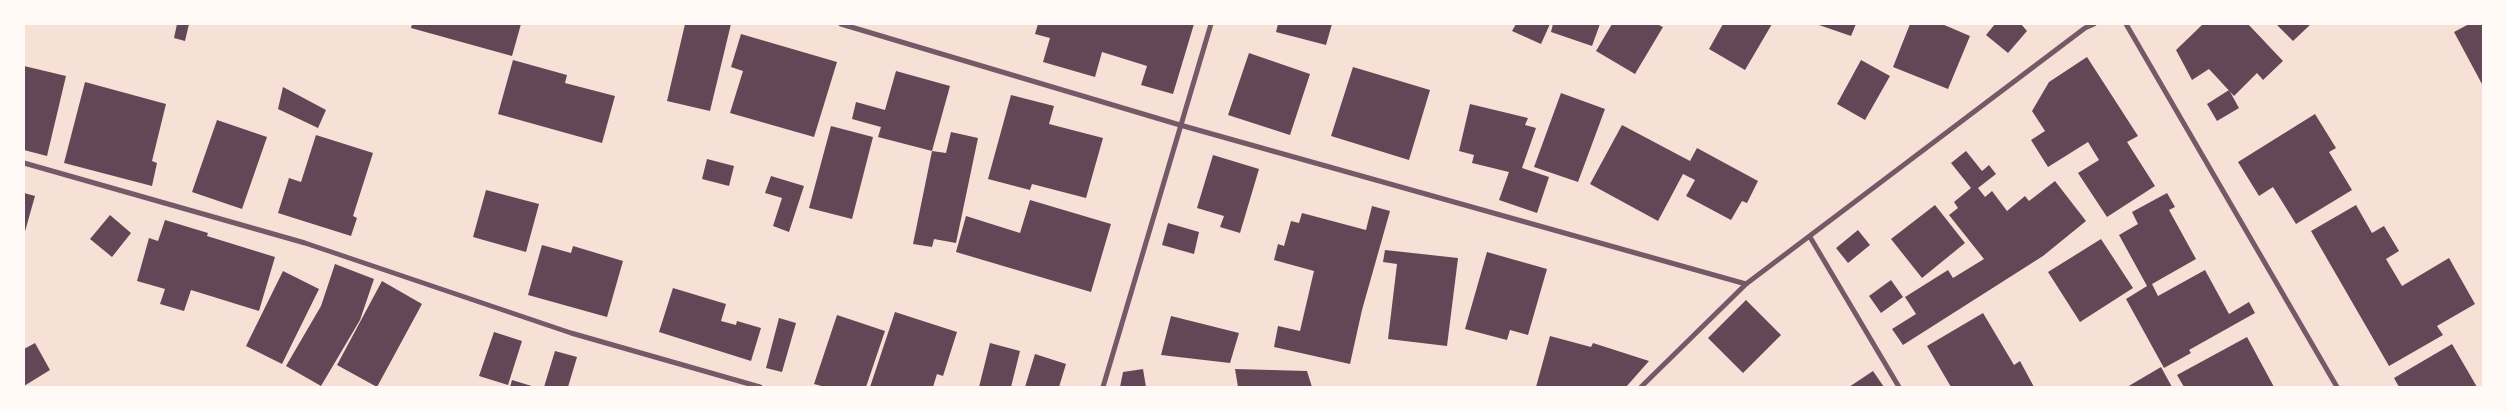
<!DOCTYPE html>
<html>
<head>
<meta charset="utf-8">
<style>
	body { margin:0 }
	#map { position:relative; width:2507px; height:411px; overflow:hidden; background:#f7e1d7; font-family:"IBM Plex Sans",sans-serif }
	canvas { display:block }
	.frame { position:absolute; inset:0; border:25px solid #fffaf5; pointer-events:none }
</style>
</head>
<body>
<div id="map">
<canvas width="2507" height="411"></canvas>
<div class="frame"></div>
</div>
<script>
const c = document.querySelector('canvas').getContext('2d');
c.lineJoin = 'round';
function paint(path, color) { c.fillStyle = color; c.fill(path, 'evenodd'); }
const toPath = rows => new Path2D(rows.map(r => 'M' + r).join(''));
function stroke(path, color, width, dash) { c.strokeStyle = color; c.lineWidth = width; c.lineCap = dash ? 'butt' : 'round'; c.setLineDash(dash || []); c.stroke(path); }
paint(toPath([
	[177,24,189,24,185,41,174,38],
	[412,24,521,24,512,56,411,28],
	[685,24,731,24,710,111,667,101],
	[1038,24,1194,24,1173,94,1141,85,1147,66,1102,52,1095,77,1043,62,1050,38,1035,34],
	[1278,24,1332,24,1326,45,1276,32],
	[1516,24,1550,24,1541,44,1512,31],
	[1553,24,1600,24,1592,46,1551,32],
	[1612,24,1657,24,1663,27,1635,74,1596,51],
	[1723,24,1772,24,1745,70,1709,49],
	[1816,24,1856,24,1851,36],
	[1910,24,1942,24,1970,36,1948,89,1893,67],
	[1995,24,2021,24,2027,31,2008,53,1986,35],
	[2203,24,2248,24,2283,61,2263,80,2257,73,2234,96,2209,69,2192,80,2176,50],
	[2276,24,2311,24,2293,41],
	[2469,24,2483,24,2483,86,2454,32],
	[741,34,837,62,814,137,730,113,743,71,731,67],
	[1249,53,1310,74,1290,135,1228,115],
	[2087,57,2138,136,2127,142,2155,186,2107,217,2078,173,2099,160,2088,142,2048,167,2031,140,2045,131,2032,111,2049,82],
	[513,60,567,75,565,83,615,96,602,143,498,114],
	[1861,60,1890,76,1865,120,1837,104],
	[24,66,66,76,47,156,24,150],
	[1353,67,1430,90,1409,160,1331,136],
	[896,71,950,86,932,151,946,153,951,132,978,138,956,243,934,239,932,247,913,244,932,151,878,137,881,127,852,119,856,102,885,110],
	[85,82,166,104,152,161,157,163,152,186,64,163],
	[283,87,326,110,318,128,278,109],
	[2229,90,2239,108,2217,121,2207,104],
	[1561,93,1605,109,1578,182,1534,167],
	[1011,95,1054,106,1049,124,1103,138,1086,198,1032,184,1030,190,988,179],
	[1470,104,1528,118,1525,125,1536,128,1522,168,1549,177,1537,213,1499,200,1509,172,1472,163,1474,155,1459,151],
	[2315,114,2336,148,2329,152,2352,190,2296,224,2273,187,2259,196,2238,162],
	[217,120,267,137,242,209,192,192],
	[1622,125,1690,161,1697,148,1758,181,1747,203,1742,201,1731,220,1686,196,1695,180,1683,174,1658,221,1590,184],
	[831,126,873,137,852,219,809,208],
	[316,135,373,153,353,216,357,218,351,236,278,213,289,178,301,182],
	[1966,151,1982,171,1989,165,1996,174,1978,188,1985,197,1992,191,2007,211,2025,196,2029,201,2055,181,2086,221,2043,256,1903,345,1892,329,1916,314,1905,297,1948,270,1953,278,1984,259,1949,215,1958,208,1954,202,1971,188,1951,163],
	[1213,155,1259,169,1240,233,1220,227,1224,216,1197,208],
	[707,159,734,166,729,186,702,179],
	[771,176,804,186,789,232,773,226,782,198,765,193],
	[486,190,539,204,526,252,473,237],
	[24,193,35,196,24,235],
	[2167,193,2175,207,2169,210,2196,259,2152,284,2158,296,2205,270,2229,314,2249,302,2255,313,2189,350,2191,353,2164,368,2126,299,2147,286,2119,235,2138,224,2132,212],
	[1030,200,1111,224,1091,292,956,252,966,216,1020,233],
	[1935,205,1965,243,1922,278,1891,239],
	[2356,205,2372,233,2384,226,2399,251,2386,259,2402,286,2449,258,2475,304,2437,326,2443,335,2389,366,2311,231],
	[1372,206,1390,211,1362,310,1350,364,1274,347,1278,326,1300,331,1314,271,1274,260,1278,244,1284,246,1291,221,1299,223,1302,213,1366,230],
	[110,215,131,233,112,257,90,239],
	[165,220,208,233,207,236,275,257,259,311,191,290,184,311,160,304,165,289,137,281,149,238,158,241],
	[1168,223,1199,232,1194,254,1162,245],
	[1858,230,1870,245,1848,263,1836,248],
	[2101,239,2133,288,2080,322,2048,272],
	[542,245,571,253,573,246,623,261,607,317,528,295],
	[1385,250,1458,258,1447,346,1388,339,1397,264,1383,262],
	[1487,252,1547,269,1528,335,1510,330,1507,340,1465,329],
	[335,264,374,279,360,320,321,386,286,366,321,306],
	[283,271,319,289,282,364,246,346],
	[1891,280,1903,297,1881,313,1869,296],
	[382,281,422,304,377,387,337,365],
	[673,288,726,304,721,321,736,325,737,321,761,328,751,361,659,332],
	[1746,300,1781,335,1743,373,1708,338],
	[895,312,957,332,943,376,937,374,933,387,870,387],
	[1983,313,2014,365,2020,361,2034,387,1951,387,1927,346],
	[837,315,885,331,866,387,825,387,814,384],
	[1171,316,1239,333,1230,363,1161,355],
	[779,318,796,323,782,372,766,368],
	[494,332,522,341,508,385,479,376],
	[1550,336,1591,347,1593,343,1649,361,1626,387,1536,387],
	[2247,337,2274,387,2184,387,2177,375],
	[35,343,50,370,24,386,24,349],
	[990,343,1020,351,1011,387,979,387],
	[2452,344,2477,387,2399,387,2394,378],
	[555,351,577,357,568,387,544,387],
	[1035,354,1066,364,1059,387,1025,387],
	[2161,367,2172,387,2127,387],
	[1143,369,1146,387,1120,387,1123,372],
	[1235,369,1307,371,1312,387,1238,387],
	[1873,371,1884,387,1849,387],
	[512,380,535,387,510,387]
]), '#644757');
stroke(toPath([
	[841,24,1180,125,1746,284],
	[2126,24,2337,387],
	[24,163,305,243,571,333,760,387],
	[1810,237,1899,387],
	[1103,387,1211,24],
	[1641,387,1746,284,2085,28,2094,24]
]), '#755966', 5);
</script>
</body>
</html>
